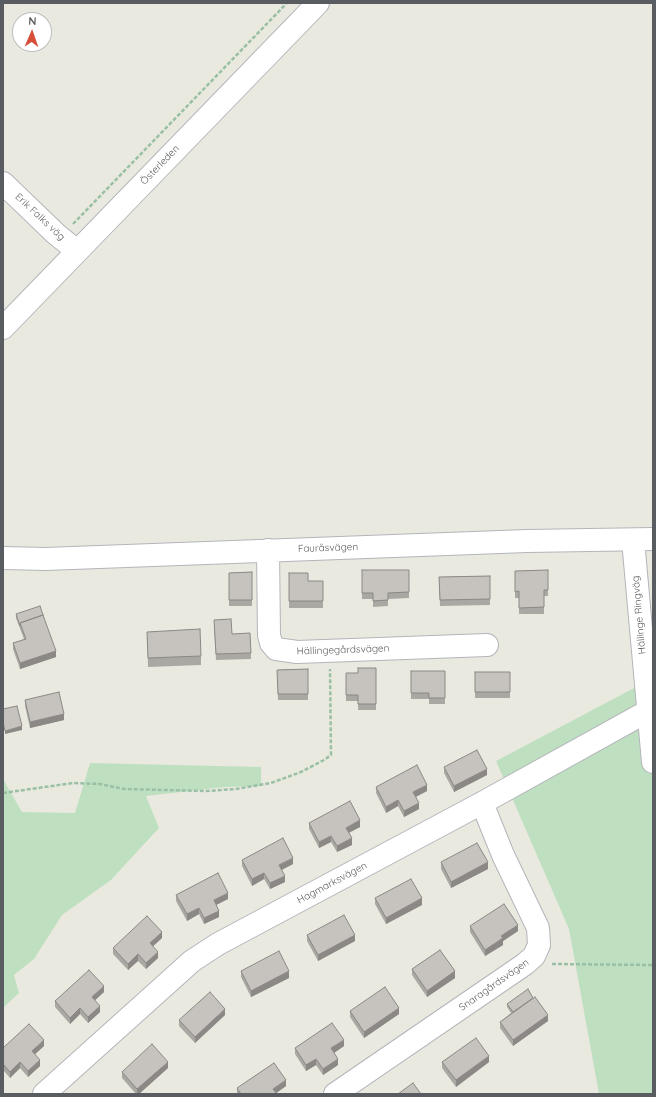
<!DOCTYPE html>
<html>
<head>
<meta charset="utf-8">
<style>
	body { margin:0 }
	#map { position:relative; width:656px; height:1097px; overflow:hidden; background:#eae9e0; font-family:Quicksand,sans-serif }
	canvas { display:block }
	.frame { position:absolute; inset:0; border:4px solid #595c60; pointer-events:none }
	.north { position:absolute; left:12px; top:12px; width:40px; height:40px; box-sizing:border-box; background:#fff; border:1px solid #bdbebf; border-radius:50%; rotate:2deg; font-size:11px; font-weight:700; line-height:16px; text-align:center; color:#595c60 }
	.north::after { content:''; display:block; margin:auto; width:14px; height:18px; background:#d64f3a; clip-path:polygon(50% 0,100% 100%,50% 72%,0 100%) }
</style>
</head>
<body>
<div id="map">
<canvas width="656" height="1097"></canvas>
<div class="frame"></div>
<div class="north">N</div>
</div>
<script>
const c = document.querySelector('canvas').getContext('2d');
c.lineJoin = 'round';
function paint(path, color) { c.fillStyle = color; c.fill(path, 'evenodd'); }
const toPath = rows => new Path2D(rows.map(r => 'M' + r).join(''));
function stroke(path, color, width, dash) { c.strokeStyle = color; c.lineWidth = width; c.lineCap = dash ? 'butt' : 'round'; c.setLineDash(dash || []); c.stroke(path); }
function write(font, color, halo, rows, align = 'center') {
  c.font = font + ' Quicksand,sans-serif'; c.lineWidth = 3; c.setLineDash([]); c.textBaseline = 'middle'; c.strokeStyle = halo; c.fillStyle = color; for (const [text, x, y, turn = 0] of rows) {
    c.save(); c.translate(x, y); c.rotate((+turn || 0) * Math.PI / 180); c.textAlign = isNaN(turn) ? turn : align; if (halo) c.strokeText(text, 0, 0); c.fillText(text, 0, 0); c.restore();
  }
}
paint(toPath([
	[653,685,653,1094,599,1094,569,929,496,761,636,687],
	[90,763,261,767,261,786,224,787,146,796,159,828,111,880,62,915,34,959,14,975,19,993,3,1008,3,779,22,812,75,813]
]), '#bfe0c0');
const minor = toPath([
	[3,183,56,234,77,251],
	[3,328,318,3],
	[633,540,653,762],
	[268,550,269,635,271,643,276,649,297,652,487,645],
	[3,558,46,559,527,541,653,539],
	[44,1094,192,961,218,944,482,803,648,711],
	[335,1094,525,964,534,956,539,945,538,928,503,855,482,803]
]);
stroke(minor, '#b3b5ba', 24);
stroke(toPath([
	[73,224,287,3],
	[3,793,73,783,100,784,124,789,207,791,236,789,271,783,301,772,324,760,331,755,330,669],
	[552,964,653,965]
]), '#99c0a6', 2.5, [4, 2]);
stroke(minor, '#fff', 22);
paint(toPath([
	[362,570,409,570,409,598,388,599,388,606,373,607,373,599,362,599],
	[548,570,548,596,544,596,544,614,519,614,519,598,515,598,515,571],
	[252,572,252,606,229,606,229,573],
	[289,573,308,581,323,581,323,608,289,608],
	[490,576,490,605,440,606,439,577],
	[16,614,56,657,20,669,13,649,13,643,24,639,16,618],
	[214,626,232,634,251,653,251,659,216,660],
	[147,632,201,656,201,665,148,667],
	[376,668,376,710,358,710,358,701,346,701,346,673,358,673],
	[308,669,308,700,278,700,277,670],
	[411,671,445,671,445,704,429,704,429,699,411,699],
	[475,672,510,672,510,698,475,698],
	[25,700,64,720,30,728,25,706],
	[444,767,487,775,454,792,444,773],
	[376,787,427,791,416,797,419,809,404,817,398,806,386,813,376,793],
	[309,823,360,827,349,833,352,845,337,852,331,842,319,848,309,829],
	[242,860,293,864,282,870,285,882,270,889,264,879,252,886,242,866],
	[441,862,488,869,451,888,441,869],
	[176,895,228,899,216,905,219,917,204,924,199,914,187,921,176,901],
	[375,898,422,905,386,924,375,904],
	[470,926,518,931,503,941,503,945,485,956,470,932],
	[307,935,355,941,318,961,307,941],
	[162,938,153,946,158,958,146,969,138,961,128,970,113,954,113,948],
	[412,969,455,978,427,997,412,975],
	[241,971,289,978,251,997,241,977],
	[104,992,95,1000,100,1012,88,1023,80,1014,70,1024,55,1007,55,1001],
	[507,1004,548,1021,513,1046,500,1028,500,1022,511,1013,507,1007],
	[350,1011,399,1014,364,1038,350,1017],
	[225,1015,195,1043,179,1026,179,1020],
	[44,1046,35,1054,40,1066,28,1077,20,1068,10,1078,3,1070,3,1048],
	[344,1046,334,1053,338,1065,323,1075,316,1065,306,1071,295,1054,295,1048],
	[442,1062,489,1062,456,1087,442,1068],
	[168,1068,139,1094,136,1094,122,1078,122,1072],
	[286,1086,276,1093,277,1094,237,1094,237,1088]
]), '#aaa8a3');
paint(toPath([
	[56,651,56,657,20,669,20,663],
	[64,714,64,720,30,728,30,722],
	[22,726,22,730,5,734,5,731],
	[487,769,487,775,454,792,454,786],
	[427,785,427,791,413,798,413,792],
	[398,800,398,806,386,813,386,807],
	[419,803,419,809,404,817,404,811],
	[360,820,360,827,346,834,346,828],
	[331,836,331,842,319,848,319,842],
	[352,838,352,845,337,852,337,846],
	[293,858,293,864,279,871,279,865],
	[488,862,488,869,451,888,451,882],
	[264,873,264,879,252,886,252,879],
	[285,876,285,882,270,889,270,883],
	[228,893,228,899,214,906,214,900],
	[422,898,422,905,386,924,386,918],
	[199,908,199,914,187,921,187,914],
	[219,911,219,917,204,924,204,918],
	[518,925,518,931,503,941,503,945,485,956,485,950,501,936],
	[162,932,162,938,150,949,150,943],
	[355,935,355,941,318,961,318,955],
	[158,952,158,958,146,969,146,963],
	[138,954,138,961,128,970,128,964],
	[289,971,289,978,251,997,251,991],
	[455,971,455,978,427,997,427,991],
	[104,986,104,992,92,1003,92,997],
	[100,1006,100,1012,88,1023,88,1017],
	[80,1008,80,1014,70,1024,70,1018],
	[399,1008,399,1014,364,1038,364,1032],
	[225,1009,225,1015,195,1043,195,1037],
	[548,1015,548,1021,513,1046,513,1040],
	[44,1040,44,1046,32,1057,32,1051],
	[344,1040,344,1046,331,1055,331,1048],
	[489,1056,489,1062,456,1087,456,1080],
	[316,1059,316,1065,306,1071,306,1065],
	[338,1059,338,1065,323,1075,323,1069],
	[40,1060,40,1066,28,1077,28,1071],
	[20,1062,20,1068,10,1078,10,1072],
	[168,1062,168,1068,139,1094,137,1094,137,1089],
	[286,1080,286,1086,275,1094,273,1089]
]), '#8b8885');
const building = toPath([
	[362,570,409,570,409,592,388,593,388,600,373,601,373,593,362,593,362,570],
	[548,570,548,590,544,590,544,607,519,608,519,591,515,592,515,571,548,570],
	[252,572,252,600,229,600,229,573,252,572],
	[289,573,308,573,308,581,323,581,323,601,289,601,289,573],
	[490,576,490,599,440,600,439,577,490,576],
	[40,606,43,615,20,623,20,626,16,614,40,606],
	[43,615,56,651,20,663,13,643,26,639,20,623,43,615],
	[231,619,232,634,250,633,251,653,216,654,214,620,231,619],
	[200,629,201,656,148,658,147,632,200,629],
	[358,668,376,668,376,704,358,704,358,695,346,695,346,673,358,673,358,668],
	[308,669,308,694,278,694,277,670,308,669],
	[411,671,445,671,445,698,429,698,429,693,411,693,411,671],
	[475,672,510,672,510,692,475,692,475,672],
	[59,692,64,714,30,722,25,700,59,692],
	[17,706,22,726,5,731,3,722,3,709,17,706],
	[477,750,487,769,454,786,444,767,477,750],
	[417,765,427,785,413,792,419,803,404,811,398,800,386,807,376,787,417,765],
	[350,801,360,820,346,828,352,838,337,846,331,836,319,842,309,823,350,801],
	[283,838,293,858,279,865,285,876,270,883,264,873,252,879,242,860,283,838],
	[477,843,488,862,451,882,441,862,477,843],
	[218,873,228,893,214,900,219,911,204,918,199,908,187,914,176,895,218,873],
	[411,879,422,898,386,918,375,898,411,879],
	[504,904,518,925,501,936,503,938,485,950,470,926,504,904],
	[344,915,355,935,318,955,307,935,344,915],
	[147,916,162,932,150,943,158,952,146,963,138,954,128,964,113,948,147,916],
	[440,950,455,971,427,991,412,969,440,950],
	[279,951,289,971,251,991,241,971,279,951],
	[89,970,104,986,92,997,100,1006,88,1017,80,1008,70,1018,55,1001,89,970],
	[385,987,399,1008,364,1032,350,1011,385,987],
	[528,989,533,998,513,1012,507,1004,528,989],
	[210,992,225,1009,195,1037,179,1020,210,992],
	[535,997,548,1015,513,1040,500,1022,535,997],
	[332,1023,344,1040,331,1048,338,1059,323,1069,316,1059,306,1065,295,1048,332,1023],
	[29,1024,44,1040,32,1051,40,1060,28,1071,20,1062,10,1072,3,1064,3,1048,29,1024],
	[476,1038,489,1056,456,1080,442,1062,476,1038],
	[152,1044,168,1062,137,1089,122,1072,152,1044],
	[274,1063,286,1080,273,1089,277,1094,241,1094,237,1088,274,1063],
	[413,1083,421,1094,398,1094,413,1083]
]);
paint(building, '#c6c3be');
stroke(building, '#8b8885', 1);
write('10px', '#595c60', '#fff', [
	["Österleden",160,165,-46],
	["Erik Falks väg",40,217,43],
	["Fauråsvägen",328,548,-2],
	["Hällinge Ringväg",639,615,-95],
	["Hällingegårdsvägen",343,650,-2],
	["Hagmarksvägen",332,883,-28],
	["Snaragårdsvägen",494,985,-35]
]);
</script>
</body>
</html>
